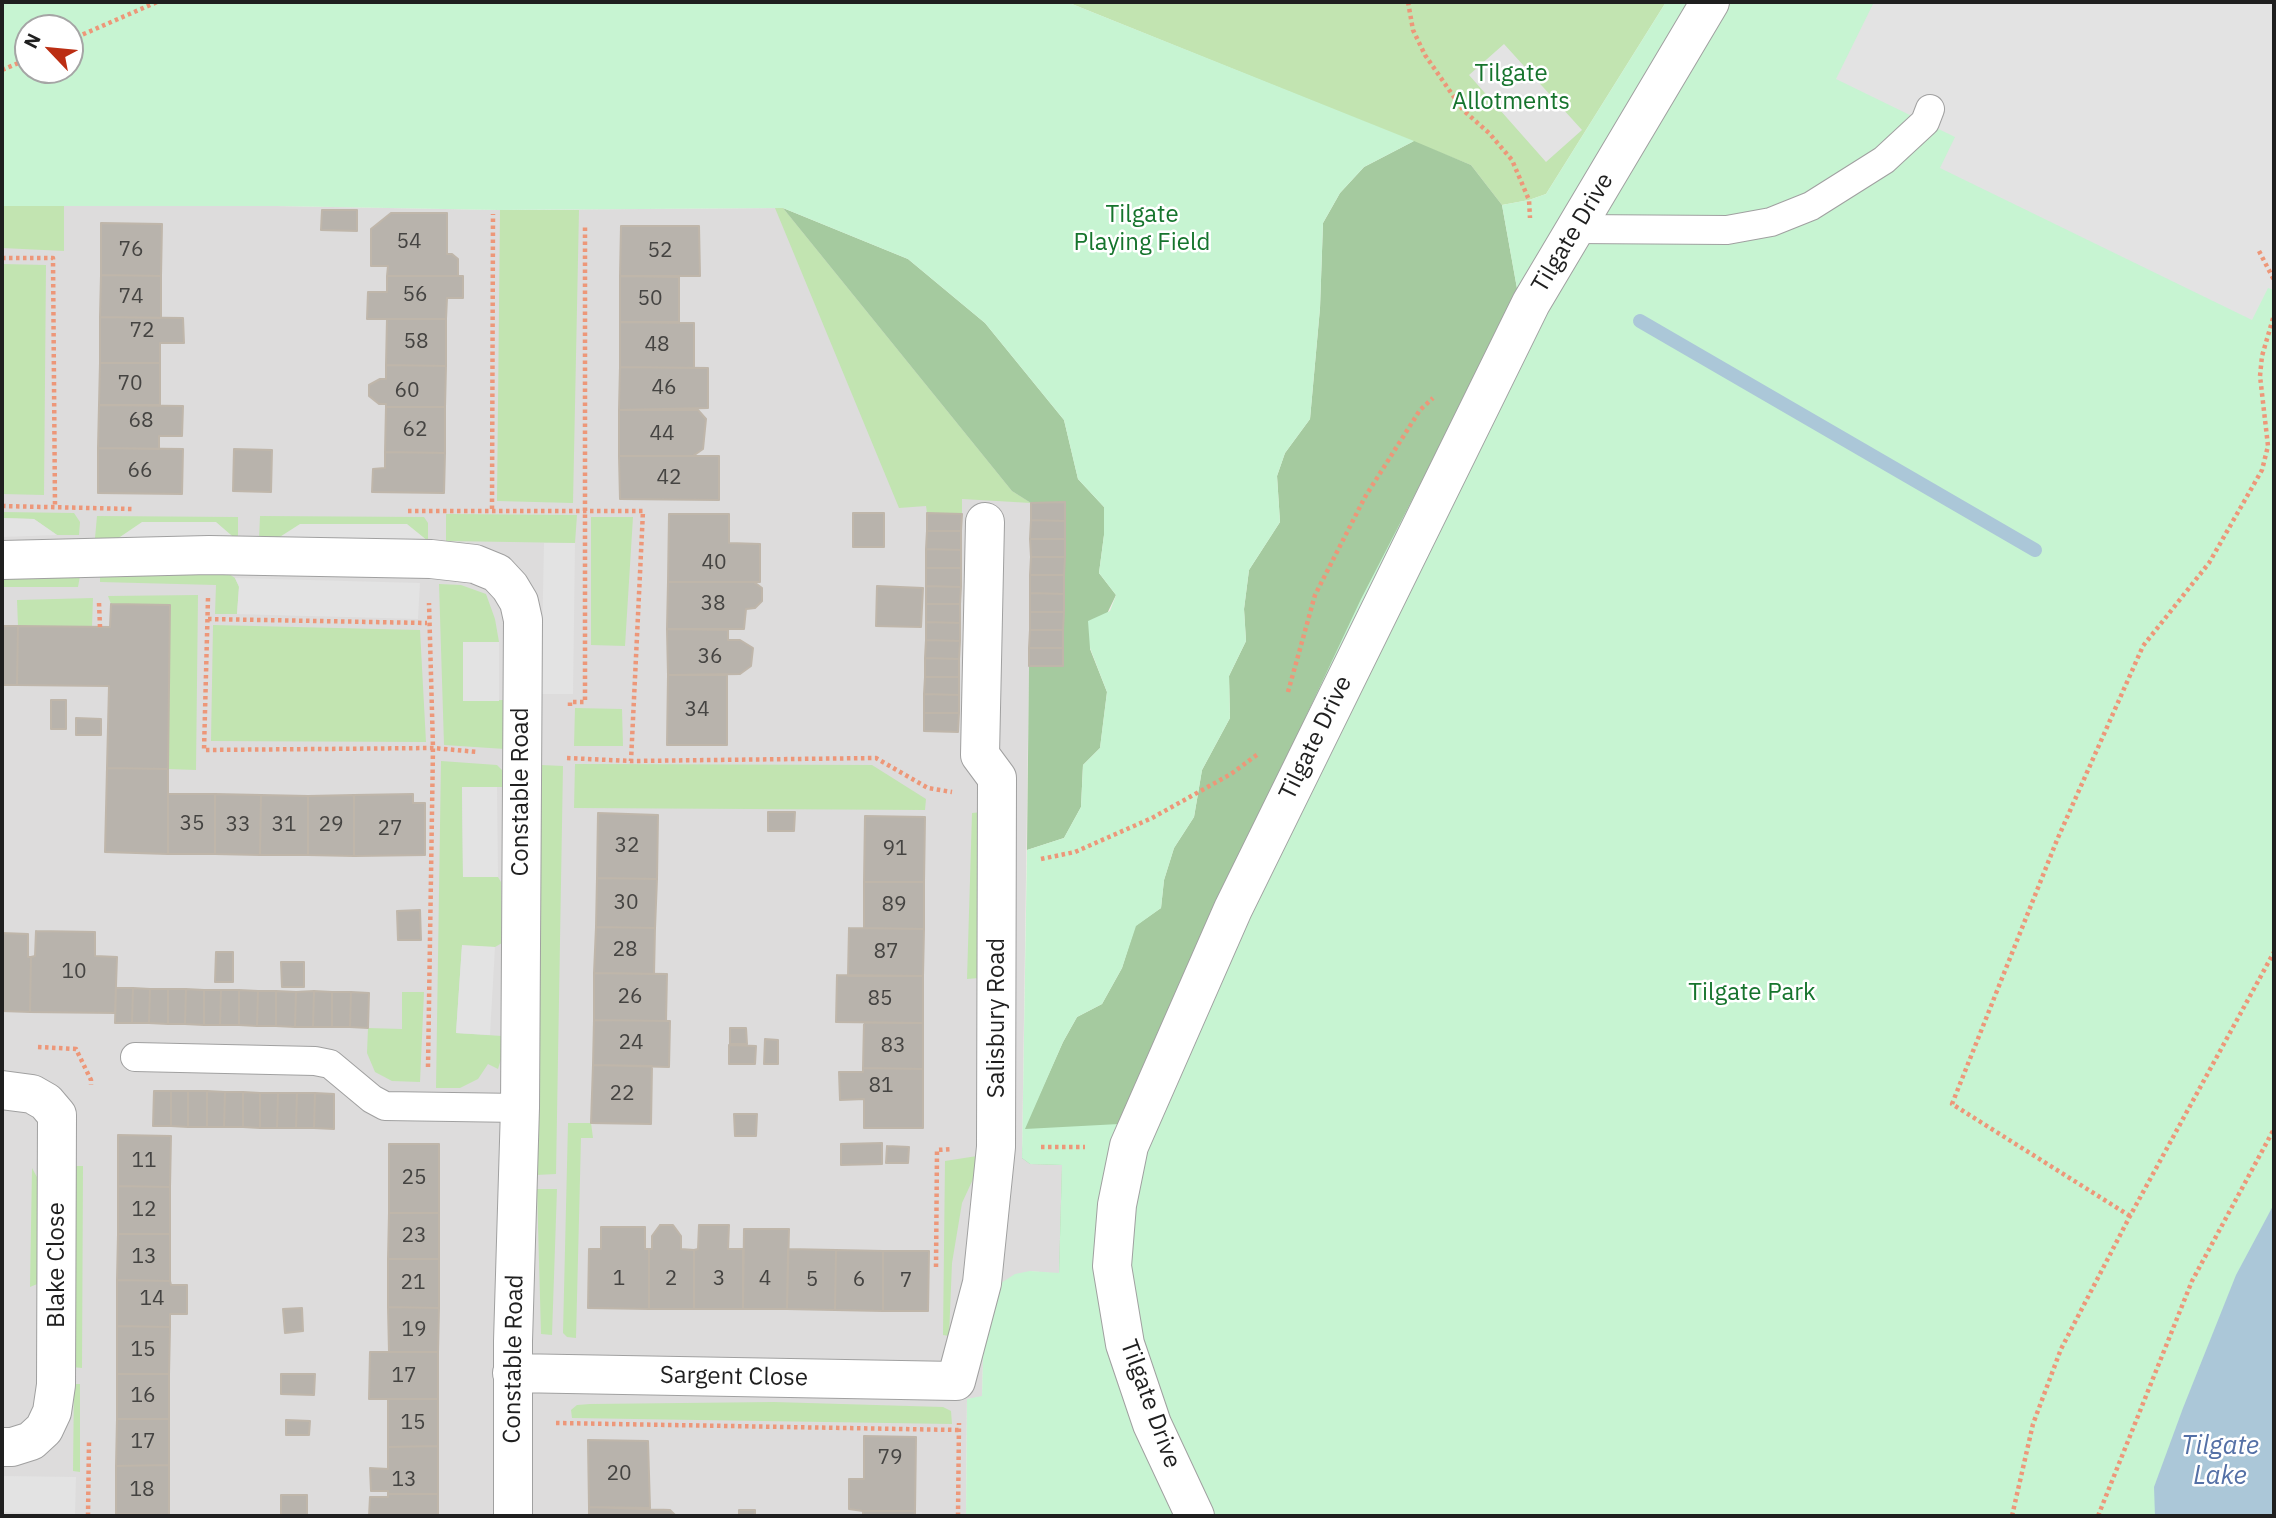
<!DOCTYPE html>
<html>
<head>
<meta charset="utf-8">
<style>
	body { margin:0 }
	#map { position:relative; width:2276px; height:1518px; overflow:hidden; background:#efede6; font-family:"IBM Plex Sans",sans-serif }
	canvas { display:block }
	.frame { position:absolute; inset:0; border:4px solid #1f1f1f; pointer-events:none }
	.north { position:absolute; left:14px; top:14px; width:70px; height:70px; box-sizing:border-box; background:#fff; border:2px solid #a5a5a5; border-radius:50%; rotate:296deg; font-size:19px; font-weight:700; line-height:28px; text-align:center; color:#1f1f1f }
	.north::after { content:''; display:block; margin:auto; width:24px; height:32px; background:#bb2e13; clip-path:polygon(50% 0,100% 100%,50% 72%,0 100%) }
</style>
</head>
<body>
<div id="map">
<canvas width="2276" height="1518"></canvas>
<div class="frame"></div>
<div class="north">N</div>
</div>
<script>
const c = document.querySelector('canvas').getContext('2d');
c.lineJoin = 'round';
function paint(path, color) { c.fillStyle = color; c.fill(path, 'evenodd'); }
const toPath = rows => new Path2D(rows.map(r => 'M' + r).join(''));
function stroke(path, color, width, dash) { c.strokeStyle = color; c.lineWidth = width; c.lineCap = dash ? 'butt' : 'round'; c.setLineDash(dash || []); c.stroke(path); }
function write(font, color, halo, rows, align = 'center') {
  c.font = font + ' "IBM Plex Sans",sans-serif'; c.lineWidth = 5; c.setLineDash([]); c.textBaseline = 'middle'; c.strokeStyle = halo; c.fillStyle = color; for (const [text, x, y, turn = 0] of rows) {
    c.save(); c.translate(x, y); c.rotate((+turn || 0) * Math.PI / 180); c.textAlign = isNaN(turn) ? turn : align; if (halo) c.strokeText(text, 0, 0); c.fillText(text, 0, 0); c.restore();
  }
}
paint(toPath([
	[2,206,277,206,500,210,783,208,1065,502,1063,666,1029,666,1022,1157,1030,1164,1062,1165,1059,1274,1030,1271,984,1322,982,1397,967,1399,966,1516,2,1516]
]), '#dddcdc');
paint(toPath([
	[1067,2,1666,2,1546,194,1529,200,1502,205,1471,165],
	[2,206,64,206,64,251,2,248],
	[775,208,783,208,1012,491,1031,503,962,499,962,514,927,513,926,506,899,508],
	[500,210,579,210,573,503,497,501],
	[2,264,46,265,44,495,2,494],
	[2,512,74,513,80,522,79,535,57,535,34,519,2,518],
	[446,514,577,515,575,543,446,541],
	[97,516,238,517,238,541,95,538],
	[260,516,424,517,428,523,428,541,259,539],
	[591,517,633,517,625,646,591,645],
	[100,571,229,574,235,578,239,586,237,614,215,614,216,585,100,582],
	[2,576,80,576,78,587,2,587],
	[439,584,461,585,486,594,495,619,499,642,463,643,463,701,504,700,505,749,444,745],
	[198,595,196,770,168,769,170,606,111,604,108,596],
	[93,598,92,627,18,626,17,600],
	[213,625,420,630,426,742,211,741],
	[575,708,622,709,623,746,574,746],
	[441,761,497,765,505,773,506,787,462,787,463,877,498,877,501,882,502,943,495,947,462,946,456,1033,502,1036,502,1056,498,1069,488,1064,478,1079,460,1088,436,1088],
	[575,764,872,765,926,799,925,810,574,808],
	[541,765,563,766,556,1174,536,1175],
	[982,812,979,978,967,979,972,813],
	[402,992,424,992,420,1082,392,1081,375,1072,367,1053,368,1028,402,1029],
	[568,1123,591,1123,593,1138,581,1138,576,1338,567,1337,563,1333],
	[977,1156,980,1164,962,1203,952,1263,949,1336,943,1335,945,1161],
	[74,1166,83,1166,82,1368,72,1367],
	[32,1168,43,1188,42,1282,30,1287],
	[537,1189,557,1189,552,1335,541,1334],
	[74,1384,80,1384,80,1472,73,1471],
	[774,1402,943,1407,951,1411,952,1424,572,1418,571,1410,577,1405,590,1404]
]), '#c2e4b1');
paint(toPath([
	[1414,141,1471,165,1502,205,1518,294,1059,1274,1062,1165,1030,1164,1022,1158,1024,1129,1063,1042,1077,1017,1102,1004,1122,968,1135,926,1161,908,1164,880,1174,848,1194,817,1202,770,1230,718,1229,676,1246,641,1244,609,1249,570,1280,522,1277,476,1285,453,1310,419,1320,308,1323,223,1340,193,1364,167],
	[783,208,908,259,985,323,1064,420,1078,479,1104,507,1104,535,1099,573,1116,595,1090,649,1107,692,1100,748,1083,765,1081,807,1064,838,1027,850,1029,666,1063,666,1065,503,1031,503,1012,491]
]), '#a5ca9f');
paint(toPath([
	[2,2,1067,2,1414,141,1364,167,1340,193,1323,223,1320,308,1310,419,1285,453,1277,476,1280,522,1249,570,1244,609,1246,641,1229,676,1230,718,1202,770,1194,817,1174,848,1164,880,1161,908,1136,926,1122,968,1102,1004,1077,1017,1063,1042,1025,1129,1119,1124,1196,951,1361,599,1518,294,1502,205,1529,200,1546,194,1666,2,2274,2,2274,1516,966,1516,967,1399,982,1396,984,1322,1001,1283,1015,1274,1030,1271,1059,1273,1062,1165,1030,1164,1022,1158,1027,850,1064,838,1081,807,1083,765,1100,748,1107,692,1090,648,1088,621,1110,611,1116,595,1099,573,1104,535,1104,507,1078,479,1064,420,985,323,908,259,783,208,500,210,277,206,2,206],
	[28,28,70,28,70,70,28,70]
]), '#c7f4d2');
paint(toPath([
	[1874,2,2274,2,2274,290,2268,288,2252,320,1940,168,1955,137,1836,79],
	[1504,44,1582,130,1546,162,1469,75],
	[2,518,34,519,57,535,2,537],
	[142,522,216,522,238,541,117,539],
	[300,524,407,524,428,541,275,540],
	[544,543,575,543,573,694,541,694],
	[235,578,420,583,418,619,237,614,239,587],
	[463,642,499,642,499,701,463,701],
	[462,787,497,787,498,877,463,877],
	[462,945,495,947,490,1035,456,1033],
	[2,1476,76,1477,75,1514,2,1512]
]), '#e3e3e3');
paint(toPath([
	[2274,1204,2274,1516,2155,1516,2154,1487,2183,1408,2236,1275]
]), '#abc7d8');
stroke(toPath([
	[1640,321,2035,550]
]), '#abc7d8', 14);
const building = toPath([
	[322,210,357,210,357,231,321,230,322,210],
	[391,213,447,213,447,254,452,254,458,259,458,276,387,276,388,266,371,266,371,229,391,213],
	[101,223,162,224,161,276,101,275,101,223],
	[621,226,699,226,700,276,620,276,621,226],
	[101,275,161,276,161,318,100,317,101,275],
	[387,276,463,276,463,298,447,298,446,319,367,319,368,292,387,292,387,276],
	[620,276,679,277,679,322,620,322,620,276],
	[100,317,183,318,184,343,160,343,160,363,100,363,100,317],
	[387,319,446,319,446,366,386,365,387,319],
	[620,322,694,323,694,368,620,367,620,322],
	[100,363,160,363,160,405,99,405,100,363],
	[386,365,446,366,445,407,386,407,386,404,379,404,369,396,369,385,380,379,386,379,386,365],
	[620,367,708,368,708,408,619,410,620,367],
	[99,405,183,406,182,436,159,436,159,449,98,448,99,405],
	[386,407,445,407,445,453,385,452,386,407],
	[619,410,698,410,706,419,703,449,693,456,619,456,619,410],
	[98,448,183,449,182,494,98,493,98,448],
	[234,449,272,450,271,492,233,491,234,449],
	[385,452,445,453,444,493,372,492,373,469,385,468,385,452],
	[619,456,719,456,719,500,620,499,619,456],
	[1065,502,1065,521,1031,520,1031,503,1065,502],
	[853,513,884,513,884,547,853,547,853,513],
	[927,513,962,514,961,531,927,531,927,513],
	[669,514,729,514,729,543,760,544,760,582,668,582,669,514],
	[1031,520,1065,521,1065,539,1030,539,1031,520],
	[927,531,961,531,961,550,926,549,927,531],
	[1030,539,1065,539,1065,557,1031,557,1030,539],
	[926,549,961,550,961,568,926,568,926,549],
	[1031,557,1065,557,1064,575,1030,575,1031,557],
	[926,568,961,568,961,587,926,586,926,568],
	[1030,575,1064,575,1064,594,1030,593,1030,575],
	[668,582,754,582,762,588,762,601,755,608,746,609,744,629,667,629,668,582],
	[877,586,923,588,921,627,876,626,877,586],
	[926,586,961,587,960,604,926,604,926,586],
	[1030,593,1064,594,1064,612,1030,612,1030,593],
	[111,604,170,605,168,769,107,768,109,686,17,685,18,626,110,627,111,604],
	[926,604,960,604,960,623,926,622,926,604],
	[1030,612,1064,612,1063,630,1030,630,1030,612],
	[926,622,960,623,960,641,926,640,926,622],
	[2,626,18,626,17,685,2,685,2,626],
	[667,629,728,630,728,640,740,640,753,648,751,666,740,674,668,675,667,629],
	[1030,630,1063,630,1063,648,1029,648,1030,630],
	[926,640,960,641,959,659,925,658,926,640],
	[1029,648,1063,648,1063,666,1029,666,1029,648],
	[925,658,959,659,959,677,925,677,925,658],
	[668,675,727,675,727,745,667,745,668,675],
	[925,677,959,677,959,695,924,694,925,677],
	[924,694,959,695,959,713,924,713,924,694],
	[51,700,66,700,66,729,51,729,51,700],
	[924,713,959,713,958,732,924,731,924,713],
	[76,718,101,719,101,735,76,735,76,718],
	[107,768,168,769,168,854,105,852,107,768],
	[168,794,215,794,215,854,168,854,168,794],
	[215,794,261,795,260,855,215,854,215,794],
	[413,794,413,803,425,803,425,855,354,856,354,795,413,794],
	[261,795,308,796,308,855,260,855,261,795],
	[354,795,354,856,308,855,308,796,354,795],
	[768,812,795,812,794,831,768,831,768,812],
	[598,813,658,815,657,879,597,878,598,813],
	[865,816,925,817,924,882,864,882,865,816],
	[597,878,657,879,655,928,596,927,597,878],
	[864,882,924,882,924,929,864,928,864,882],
	[420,910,421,940,398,940,397,911,420,910],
	[596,927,655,928,654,974,594,973,596,927],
	[849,928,924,929,923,976,848,976,849,928],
	[36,931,95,932,95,956,117,957,115,1013,30,1012,31,957,35,956,36,931],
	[2,933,28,934,28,957,31,957,30,1012,2,1011,2,933],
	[216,952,233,952,233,982,215,982,216,952],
	[281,962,304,962,304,987,282,987,281,962],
	[594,973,667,974,666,1021,594,1020,594,973],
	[837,975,923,976,923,1023,836,1022,837,975],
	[116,988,133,988,132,1023,115,1023,116,988],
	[133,988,150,989,149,1023,132,1023,133,988],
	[150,989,168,989,168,1024,149,1023,150,989],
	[168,989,186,989,185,1024,168,1024,168,989],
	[186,989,204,990,204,1025,185,1024,186,989],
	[204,990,221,990,220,1025,204,1025,204,990],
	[221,990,239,990,239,1025,220,1025,221,990],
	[239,990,258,991,257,1026,239,1025,239,990],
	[258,991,276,991,276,1026,257,1026,258,991],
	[276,991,296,992,295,1027,276,1026,276,991],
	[314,991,313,1027,295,1027,296,992,314,991],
	[314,991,332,992,332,1027,313,1027,314,991],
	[332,992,351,992,350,1027,332,1027,332,992],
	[351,992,369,993,368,1028,350,1027,351,992],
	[594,1020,670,1021,669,1067,593,1065,594,1020],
	[864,1023,923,1023,923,1069,863,1068,864,1023],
	[730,1028,746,1028,747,1044,730,1044,730,1028],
	[765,1039,778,1040,778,1064,764,1064,765,1039],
	[729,1045,756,1046,755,1064,729,1064,729,1045],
	[593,1065,652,1066,651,1124,591,1123,593,1065],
	[863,1068,923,1069,923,1128,864,1128,864,1099,840,1100,839,1072,863,1072,863,1068],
	[154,1091,171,1091,171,1126,153,1126,154,1091],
	[171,1091,188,1091,188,1127,171,1126,171,1091],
	[188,1091,207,1091,207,1127,188,1127,188,1091],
	[207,1091,225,1092,224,1127,207,1127,207,1091],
	[225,1092,243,1092,243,1127,224,1127,225,1092],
	[243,1092,260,1093,260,1128,243,1127,243,1092],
	[260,1093,278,1093,277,1128,260,1128,260,1093],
	[278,1093,297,1093,296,1128,277,1128,278,1093],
	[297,1093,315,1093,314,1128,296,1128,297,1093],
	[315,1093,334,1094,334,1129,314,1128,315,1093],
	[734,1114,757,1114,756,1136,735,1136,734,1114],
	[118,1135,171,1136,170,1187,118,1186,118,1135],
	[882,1143,882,1164,841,1165,841,1144,882,1143],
	[389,1144,439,1144,439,1213,389,1213,389,1144],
	[887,1146,909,1147,908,1163,886,1163,887,1146],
	[118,1186,170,1187,170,1234,118,1234,118,1186],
	[389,1213,439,1213,439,1259,388,1259,389,1213],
	[660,1225,673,1225,681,1236,681,1249,694,1250,694,1309,649,1309,649,1249,652,1249,652,1236,660,1225],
	[699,1225,729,1225,728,1249,743,1249,743,1309,694,1309,694,1250,698,1249,699,1225],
	[601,1227,645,1227,645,1249,649,1249,649,1309,588,1308,589,1249,601,1249,601,1227],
	[744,1229,789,1229,787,1309,743,1309,744,1229],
	[118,1234,170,1234,170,1281,117,1280,118,1234],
	[788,1249,836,1250,835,1310,787,1309,788,1249],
	[836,1250,883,1251,883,1311,835,1310,836,1250],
	[883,1251,929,1251,928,1311,883,1311,883,1251],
	[388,1259,439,1259,439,1308,388,1307,388,1259],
	[117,1280,170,1281,171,1285,187,1285,187,1314,170,1314,170,1327,117,1326,117,1280],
	[388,1307,439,1308,438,1352,389,1352,388,1307],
	[302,1308,303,1331,285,1333,283,1309,302,1308],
	[117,1326,170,1327,169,1374,117,1374,117,1326],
	[370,1352,438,1352,438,1399,369,1399,370,1352],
	[117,1374,169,1374,169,1419,117,1419,117,1374],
	[281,1374,315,1374,314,1395,281,1394,281,1374],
	[388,1399,438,1399,438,1446,388,1447,388,1399],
	[117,1419,169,1419,169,1465,116,1466,117,1419],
	[286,1420,310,1421,309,1435,286,1435,286,1420],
	[864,1436,916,1437,915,1511,863,1511,849,1509,849,1479,864,1479,864,1436],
	[588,1440,648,1441,650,1508,589,1507,588,1440],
	[438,1446,438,1494,388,1494,388,1491,371,1491,370,1468,388,1469,388,1447,438,1446],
	[169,1465,169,1515,116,1514,116,1466,169,1465],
	[388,1494,438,1494,438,1516,369,1516,370,1497,388,1497,388,1494],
	[281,1495,307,1495,307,1516,281,1516,281,1495],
	[589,1507,670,1510,676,1516,589,1516,589,1507],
	[739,1510,755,1510,755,1516,739,1516,739,1510],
	[863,1511,915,1511,915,1516,863,1516,863,1511],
	[116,1514,169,1515,169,1516,116,1516,116,1514]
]);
paint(building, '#b8b3ac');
stroke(building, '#bfb6aa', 2);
const lane = toPath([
	[1575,229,1727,230,1771,222,1811,206,1884,160,1925,122,1930,109],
	[135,1057,315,1061,330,1064,372,1099,385,1106,520,1108]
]);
const street = toPath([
	[2,560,209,555,431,559,475,564,497,573,510,587,519,602,523,620,520,1108,513,1341,513,1516],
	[2,1090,32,1094,46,1102,57,1115,56,1385,52,1412,44,1429,31,1441,12,1447,2,1447],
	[512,1373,956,1381,982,1283,996,1147,997,778,980,755,985,522],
	[1195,1516,1152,1424,1125,1344,1112,1266,1117,1205,1129,1146,1233,909,1531,303,1710,2]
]);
stroke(lane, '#a0a0a0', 30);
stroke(street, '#a0a0a0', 40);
stroke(toPath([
	[1408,2,1413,30,1425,55,1463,110,1489,133,1512,160,1529,200,1530,218],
	[70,40,157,2],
	[2,70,28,59],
	[2259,251,2274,280],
	[2,258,53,258,55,506],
	[2,506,133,509],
	[492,509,493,214],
	[408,511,643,511,631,761],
	[208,598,204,750,433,748,478,752],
	[99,603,100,627],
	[208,619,427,623],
	[1288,692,1315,595,1365,497,1420,410,1433,398],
	[570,706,570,702,585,702,585,226],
	[567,758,631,761,876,758,928,788,952,792],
	[1041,859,1075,852,1152,818,1231,774,1258,754],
	[38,1047,76,1049,91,1080,91,1085],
	[428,1067,433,748,429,603],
	[1041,1147,1085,1147],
	[2130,1216,1952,1104,2057,840,2143,646,2209,563,2262,470,2268,446,2260,376,2262,356,2274,315],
	[936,1267,937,1150,952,1149],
	[556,1423,959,1430],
	[88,1516,89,1441],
	[958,1516,959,1423],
	[2012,1516,2033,1424,2061,1349,2130,1216,2274,952],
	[2098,1516,2192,1281,2274,1129]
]), '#ed9779', 4.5, [3.5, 3.5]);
stroke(lane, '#fff', 28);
stroke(street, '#fff', 38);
write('21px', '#454442', null, [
	["54",409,242],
	["76",131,250],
	["52",660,251],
	["56",415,295],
	["74",131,297],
	["50",650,299],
	["72",142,331],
	["58",416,342],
	["48",657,345],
	["70",130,384],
	["46",664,388],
	["60",407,391],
	["68",141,421],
	["62",415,430],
	["44",662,434],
	["66",140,471],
	["42",669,478],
	["40",714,563],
	["38",713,604],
	["36",710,657],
	["34",697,710],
	["35",192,824],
	["33",238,825],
	["31",284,825],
	["29",331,825],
	["27",390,829],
	["32",627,846],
	["91",895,849],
	["30",626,903],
	["89",894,905],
	["28",625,950],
	["87",886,952],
	["10",74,972],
	["26",630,997],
	["85",880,999],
	["24",631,1043],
	["83",893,1046],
	["81",881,1086],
	["22",622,1094],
	["11",144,1161],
	["25",414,1178],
	["12",144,1210],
	["23",414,1236],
	["13",144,1257],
	["1",619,1279],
	["2",671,1279],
	["3",719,1279],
	["4",765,1279],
	["5",812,1280],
	["6",859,1280],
	["7",906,1281],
	["21",413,1283],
	["14",152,1299],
	["19",414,1330],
	["15",143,1350],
	["17",404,1376],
	["16",143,1396],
	["15",413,1423],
	["17",143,1442],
	["79",890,1458],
	["20",619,1474],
	["13",404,1480],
	["18",142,1490]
]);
write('24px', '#16742d', '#fff', [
	["Tilgate",1511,74],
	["Allotments",1511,102],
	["Tilgate",1142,215],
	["Playing Field",1142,243],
	["Tilgate Park",1752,993]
]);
write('24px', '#1f1f1f', '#fff', [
	["Tilgate Drive",1573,233,-59],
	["Tilgate Drive",1316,738,-64],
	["Constable Road",521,792,-90],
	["Salisbury Road",997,1018,-90],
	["Blake Close",57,1265,-90],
	["Constable Road",514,1359,-89],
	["Sargent Close",734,1377,1],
	["Tilgate Drive",1150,1404,70]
]);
write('italic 26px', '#5470a6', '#fff', [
	["Tilgate",2220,1446],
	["Lake",2220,1476]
]);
</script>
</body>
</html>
